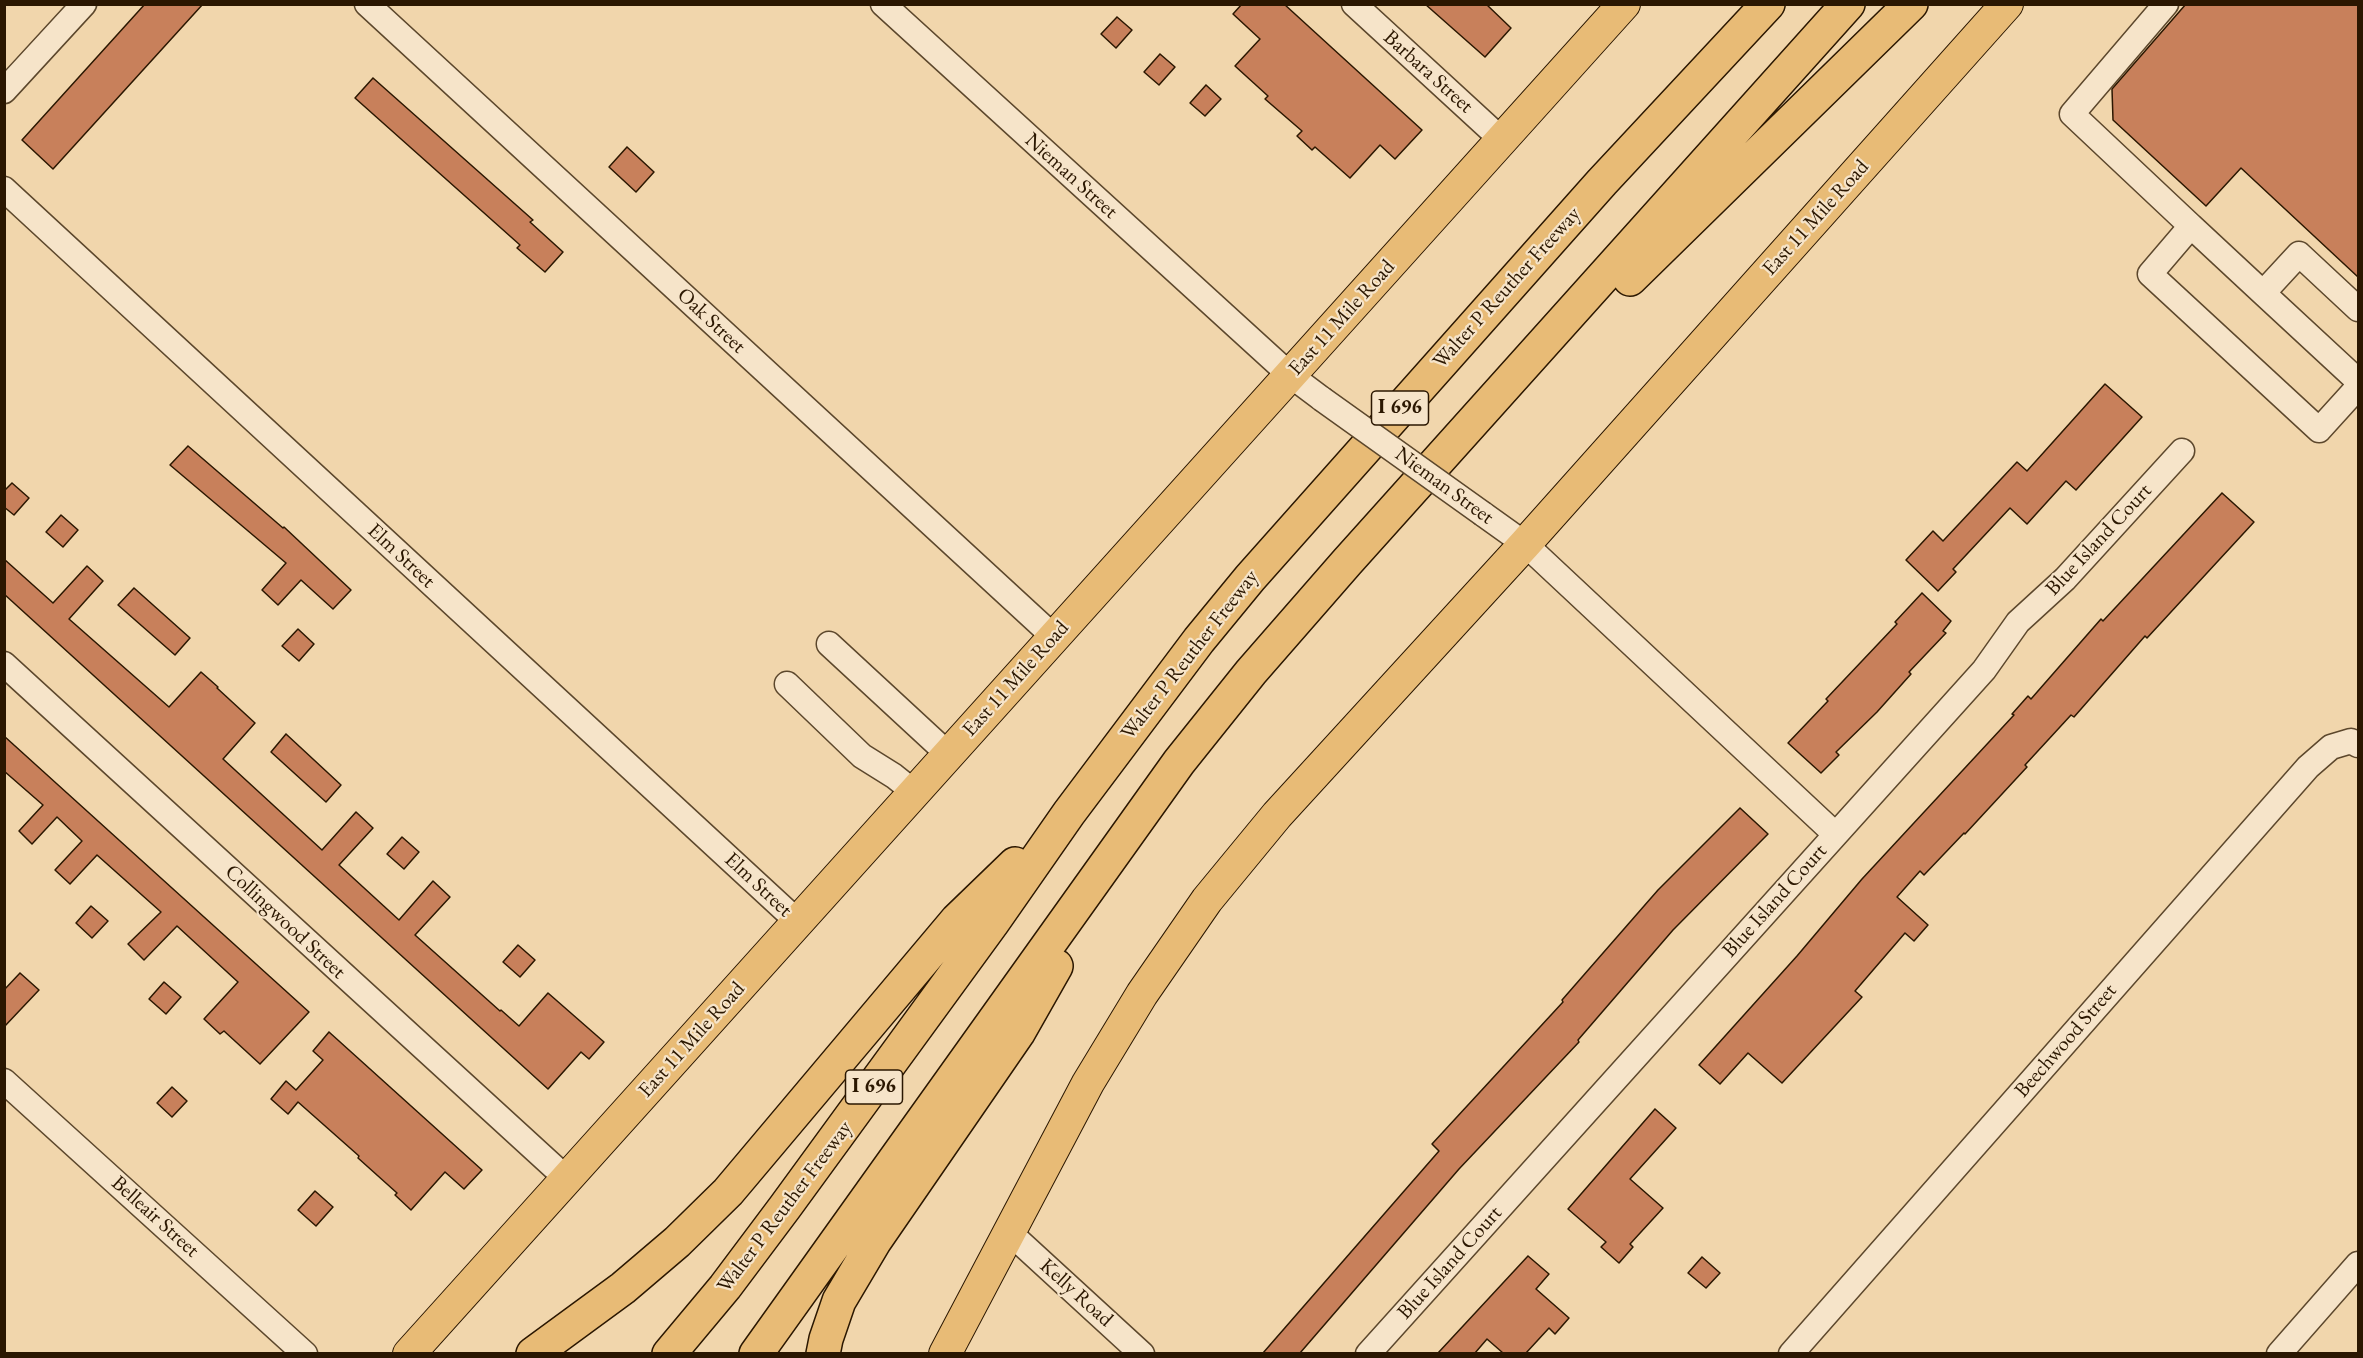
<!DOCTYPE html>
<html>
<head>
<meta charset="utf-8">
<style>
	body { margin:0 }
	#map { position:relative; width:2363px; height:1358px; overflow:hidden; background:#f1d6ac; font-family:"EB Garamond",serif }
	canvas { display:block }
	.frame { position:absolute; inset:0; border:6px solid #2b1701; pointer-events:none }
</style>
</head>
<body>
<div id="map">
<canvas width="2363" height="1358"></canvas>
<div class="frame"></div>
</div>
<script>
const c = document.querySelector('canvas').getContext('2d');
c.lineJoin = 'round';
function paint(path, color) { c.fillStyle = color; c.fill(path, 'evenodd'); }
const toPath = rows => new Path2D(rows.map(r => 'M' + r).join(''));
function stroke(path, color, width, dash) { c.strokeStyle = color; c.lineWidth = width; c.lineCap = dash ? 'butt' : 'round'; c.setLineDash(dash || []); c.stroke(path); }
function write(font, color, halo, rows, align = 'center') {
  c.font = font + ' "EB Garamond",serif'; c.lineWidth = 4.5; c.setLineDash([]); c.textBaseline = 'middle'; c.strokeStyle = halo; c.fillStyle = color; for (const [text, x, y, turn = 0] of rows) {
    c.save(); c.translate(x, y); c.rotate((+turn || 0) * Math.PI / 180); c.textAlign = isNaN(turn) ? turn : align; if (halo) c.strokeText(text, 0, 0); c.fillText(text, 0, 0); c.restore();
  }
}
const building = toPath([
	[145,4,203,4,53,169,22,140,145,4],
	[1242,4,1284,4,1422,130,1395,159,1380,145,1350,178,1315,147,1312,150,1297,136,1302,131,1265,99,1268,96,1235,66,1260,39,1233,14,1242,4],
	[1425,4,1486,4,1511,28,1485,57,1425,4],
	[2186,4,2358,4,2358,277,2241,168,2206,206,2113,120,2112,89,2186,4],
	[1117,17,1132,30,1116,48,1101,34,1117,17],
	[1160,54,1175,67,1159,85,1144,72,1160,54],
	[373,78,533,220,530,222,563,252,545,272,517,248,520,245,355,98,373,78],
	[1206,85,1221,99,1205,116,1190,103,1206,85],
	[627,147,654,172,636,192,609,167,627,147],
	[2105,384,2142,417,2076,490,2066,481,2027,524,2010,508,1953,569,1956,572,1938,591,1906,560,1933,531,1943,541,2017,462,2027,471,2105,384],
	[188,446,283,528,284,527,351,590,333,609,301,580,278,605,262,590,286,563,170,465,188,446],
	[12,483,29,498,14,515,4,507,4,491,12,483],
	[2222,493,2254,522,2147,638,2145,636,2074,717,2071,715,2025,765,2027,767,1965,834,1964,833,1924,875,1920,871,1897,897,1928,925,1914,941,1905,933,1855,991,1862,997,1782,1083,1748,1053,1720,1084,1699,1065,1797,956,1862,879,2014,715,2012,714,2028,696,2031,699,2101,619,2103,621,2222,493],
	[61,515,78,530,63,547,46,532,61,515],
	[4,559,53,603,87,566,103,581,69,619,169,707,201,672,218,687,217,688,255,723,223,759,322,850,356,812,373,828,339,865,399,920,433,881,450,897,415,935,500,1011,501,1010,519,1026,548,993,604,1042,589,1059,581,1052,548,1089,4,594,4,559],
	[134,588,190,638,175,655,118,605,134,588],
	[1922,593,1951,621,1943,631,1946,633,1909,672,1911,674,1877,712,1836,752,1839,755,1821,773,1788,743,1828,701,1826,699,1897,624,1895,622,1922,593],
	[298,629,314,644,299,661,282,646,298,629],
	[286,734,341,785,326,802,271,752,286,734],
	[4,736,309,1012,260,1064,224,1031,220,1034,204,1019,238,982,177,926,144,960,128,944,161,912,97,855,70,884,55,870,82,841,57,817,32,844,19,831,43,805,4,771,4,736],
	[1740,808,1768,834,1673,930,1578,1040,1579,1042,1459,1169,1300,1353,1263,1353,1439,1151,1432,1144,1563,1002,1562,1000,1658,890,1740,808],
	[402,837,419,852,404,869,387,854,402,837],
	[91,906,108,921,92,938,76,923,91,906],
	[518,945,535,960,520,977,503,962,518,945],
	[20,973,39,990,4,1027,4,990,20,973],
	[164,982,181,997,166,1014,149,999,164,982],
	[329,1032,482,1170,464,1189,445,1172,411,1210,395,1195,397,1193,358,1158,359,1156,298,1102,288,1114,271,1099,286,1081,296,1090,323,1060,313,1051,329,1032],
	[172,1087,187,1101,172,1117,157,1103,172,1087],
	[1655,1109,1676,1128,1630,1179,1663,1208,1630,1244,1633,1247,1619,1263,1601,1247,1606,1242,1568,1209,1655,1109],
	[315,1191,333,1207,316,1226,298,1210,315,1191],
	[1528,1256,1549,1274,1536,1289,1569,1318,1555,1334,1549,1328,1526,1353,1503,1353,1487,1339,1475,1353,1438,1353,1528,1256],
	[1702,1257,1720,1273,1706,1288,1688,1273,1702,1257]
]);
paint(building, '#c8805b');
stroke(building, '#2b1701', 1.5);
const minor = toPath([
	[367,4,1054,637],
	[883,4,1290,375,1322,399],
	[1354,4,1502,140],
	[2166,4,2072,114,2191,226,2150,274,2319,430,2358,387],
	[4,91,84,4],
	[4,189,798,922],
	[2191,226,2263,293,2299,254,2358,309],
	[2263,293,2358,381],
	[1483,514,1525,544,1835,834],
	[829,644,948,754],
	[4,664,567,1179],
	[787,684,862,756,894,776,914,792],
	[4,1081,305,1354],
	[1010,1233,1142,1354],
	[1368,1354,1984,670,2018,622,2065,579,2182,451],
	[1791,1354,2308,767,2331,747,2351,741,2358,745],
	[2279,1354,2358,1264]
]);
const major = toPath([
	[409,1354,1624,4],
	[945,1354,1088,1083,1142,994,1207,900,1277,815,1525,544,2007,4]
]);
const highway = toPath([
	[1630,279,1911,4],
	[533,1354,623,1288,677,1242,728,1192,957,920,1015,864],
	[669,1354,725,1287,785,1207,993,922,1069,813,1199,640,1250,578,1602,182,1768,4],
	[756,1354,1179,762,1251,672,1347,562,1848,4],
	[823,1354,826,1339,839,1301,874,1242,1018,1033,1056,966]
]);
stroke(minor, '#5c472c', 27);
stroke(major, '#2b1701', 34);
stroke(highway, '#2b1701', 36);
stroke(minor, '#f6e4c9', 24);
stroke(major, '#e8bb76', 32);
stroke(highway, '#e8bb76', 33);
const minorBridge = toPath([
	[1322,399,1483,514]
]);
stroke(minorBridge, '#5c472c', 27, []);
stroke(minorBridge, '#f6e4c9', 24);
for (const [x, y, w] of [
	[1400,408,57],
	[874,1087,57]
]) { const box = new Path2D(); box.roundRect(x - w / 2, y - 17, w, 34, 4.5); c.fillStyle = '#f6e4c9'; c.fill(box); stroke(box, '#2b1701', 1.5); }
write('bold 20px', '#2b1701', null, [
	["I 696",1400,408],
	["I 696",874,1087]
]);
write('21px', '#2b1701', '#f6e4c9', [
	["Barbara Street",1428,72,42],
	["Nieman Street",1071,176,42],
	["East 11 Mile Road",1816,218,-48],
	["Walter P Reuther Freeway",1507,288,-48],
	["East 11 Mile Road",1342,318,-48],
	["Oak Street",711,321,43],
	["Nieman Street",1444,486,36],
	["Blue Island Court",2099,540,-47],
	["Elm Street",401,556,43],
	["Walter P Reuther Freeway",1190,655,-52],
	["East 11 Mile Road",1016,679,-48],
	["Elm Street",758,885,43],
	["Blue Island Court",1775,901,-48],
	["Collingwood Street",285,922,43],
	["East 11 Mile Road",692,1040,-48],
	["Beechwood Street",2066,1041,-49],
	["Walter P Reuther Freeway",785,1207,-53],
	["Belleair Street",155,1217,42],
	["Blue Island Court",1450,1263,-48],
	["Kelly Road",1076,1293,42]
]);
</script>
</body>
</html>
